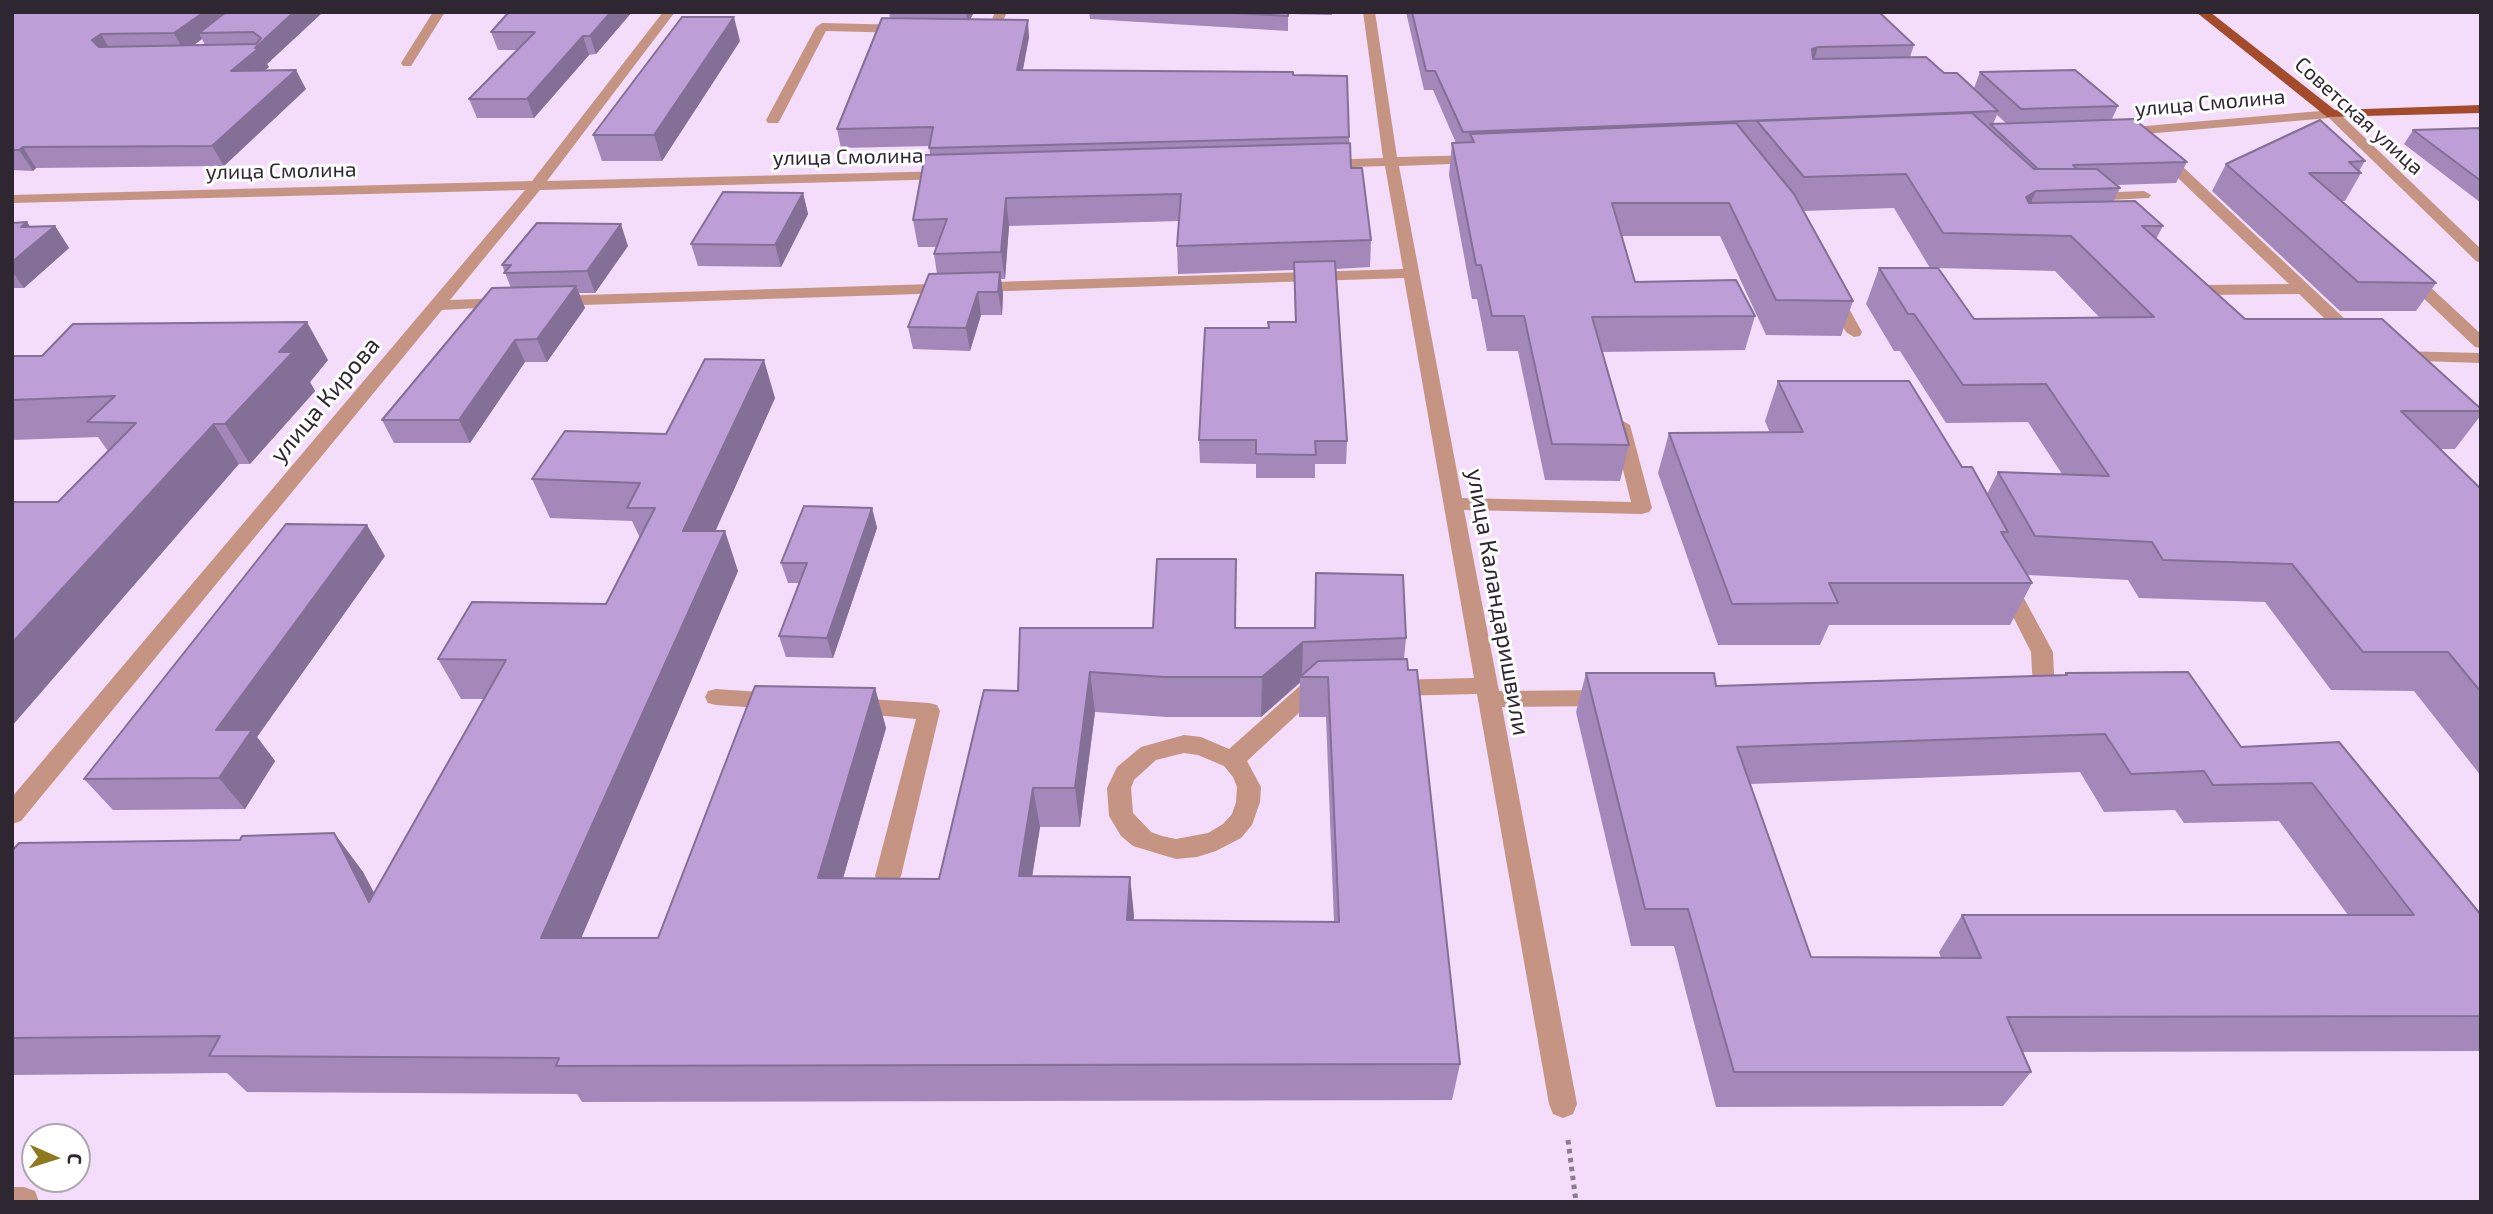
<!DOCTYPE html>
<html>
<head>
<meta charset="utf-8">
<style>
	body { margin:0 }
	#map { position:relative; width:2493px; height:1214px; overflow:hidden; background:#f4ddfb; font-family:"Exo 2",sans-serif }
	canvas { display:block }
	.frame { position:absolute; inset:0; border:14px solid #2e2631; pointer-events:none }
	.north { position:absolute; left:21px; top:1123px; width:70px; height:70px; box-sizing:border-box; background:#fff; border:2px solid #aba8ad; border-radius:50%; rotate:93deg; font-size:19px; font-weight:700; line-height:28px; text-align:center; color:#2e2631 }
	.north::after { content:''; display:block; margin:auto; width:24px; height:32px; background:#8e791e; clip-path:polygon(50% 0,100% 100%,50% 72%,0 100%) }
</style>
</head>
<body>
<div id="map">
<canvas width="2493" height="1214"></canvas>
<div class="frame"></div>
<div class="north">С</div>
</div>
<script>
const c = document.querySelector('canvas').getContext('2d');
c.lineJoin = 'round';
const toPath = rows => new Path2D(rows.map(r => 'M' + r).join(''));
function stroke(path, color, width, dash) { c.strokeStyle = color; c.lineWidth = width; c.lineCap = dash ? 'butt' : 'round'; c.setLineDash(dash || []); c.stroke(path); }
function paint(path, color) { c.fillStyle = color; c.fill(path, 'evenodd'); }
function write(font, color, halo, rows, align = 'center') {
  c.font = font + ' "Exo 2",sans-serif'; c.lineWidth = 6; c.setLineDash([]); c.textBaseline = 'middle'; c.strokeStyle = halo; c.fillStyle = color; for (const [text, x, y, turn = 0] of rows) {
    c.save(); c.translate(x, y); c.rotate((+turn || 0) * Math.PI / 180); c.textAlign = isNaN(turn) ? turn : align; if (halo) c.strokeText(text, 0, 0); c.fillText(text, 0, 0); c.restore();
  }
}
stroke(toPath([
	[1568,1140,1576,1202]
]), '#8b7c90', 5, [4.5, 4.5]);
paint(toPath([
	[433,12,445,12,411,66,403,66,401,63,433,12],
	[663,12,675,12,547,181,949,171,956,175,949,179,540,190,450,300,507,298,513,300,515,303,513,306,442,310,21,821,12,824,12,797,525,190,12,203,12,195,532,181,663,12],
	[995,12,1007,12,997,34,973,34,973,28,989,27,995,12],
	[1363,12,1375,12,1397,157,1477,155,1484,159,1477,163,1399,166,1462,498,1631,502,1612,425,1621,420,1630,425,1652,508,1649,512,1642,514,1464,510,1499,691,1606,690,1614,692,1617,698,1614,704,1606,706,1502,707,1577,1104,1573,1114,1563,1118,1553,1114,1549,1104,1477,694,1392,696,1384,694,1381,688,1384,682,1392,680,1474,678,1404,278,553,306,545,301,553,296,1403,269,1385,166,1324,168,1317,164,1324,160,1383,158,1363,12],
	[822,23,906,25,912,29,906,33,826,31,780,120,778,123,768,123,766,120,816,27,822,23],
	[2332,110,2337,111,2481,249,2481,263,2476,261,2329,118,2122,136,2115,132,2122,128,2332,110],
	[2161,150,2166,151,2362,335,2364,339,2362,343,2350,343,2299,294,2200,295,2184,284,2182,281,2190,276,2204,285,2289,284,2156,157,2154,154,2161,150],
	[2144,191,2151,195,2149,198,2089,201,2082,197,2089,193,2144,191],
	[2408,270,2414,272,2481,334,2481,348,2475,347,2402,278,2400,275,2402,272,2408,270],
	[1833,289,1841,294,1862,332,1860,336,1854,337,1846,332,1825,294,1833,289],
	[2396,351,2481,353,2481,363,2390,360,2387,356,2396,351],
	[2006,576,2013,578,2053,652,2055,696,2052,702,2038,704,2030,702,2027,696,2033,689,2031,652,1996,583,1999,578,2006,576],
	[1310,682,1332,684,1335,690,1332,696,1315,698,1247,761,1261,787,1260,802,1252,825,1241,838,1216,851,1197,857,1176,859,1133,846,1121,836,1109,816,1107,788,1117,767,1141,747,1184,735,1201,737,1229,749,1302,684,1310,682],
	[1184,753,1198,755,1224,766,1233,777,1237,787,1236,802,1232,814,1223,824,1208,833,1176,839,1162,836,1151,832,1133,813,1131,788,1134,780,1156,760,1184,753],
	[716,689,776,693,784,695,787,701,784,707,776,709,716,705,708,703,705,697,708,691,716,689],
	[854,698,929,703,937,705,940,711,901,876,897,883,888,887,879,883,875,876,916,719,846,712,843,706,846,700,854,698],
	[12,1187,24,1187,35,1191,39,1202,12,1202,12,1187]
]), '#c69482');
paint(toPath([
	[2196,12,2210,12,2335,110,2481,105,2481,113,2327,117,2196,12]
]), '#a34b2a');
paint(toPath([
	[12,12,323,12,267,64,269,67,265,70,306,89,224,166,36,168,33,171,12,170],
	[202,39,205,45,194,45],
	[632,12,596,54,589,55,534,118,477,118,469,99,517,50,498,50,491,32],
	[889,12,974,12,970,19,1029,37,1023,70,1293,75,1349,137,1351,168,1371,240,1370,267,1336,269,1347,441,1346,464,1315,464,1315,478,1256,478,1256,464,1200,463,1199,440,1268,328,1295,322,1294,270,1178,274,1177,246,1179,221,1009,226,1005,279,1001,279,1003,294,1002,315,981,315,970,351,913,349,908,327,937,274,934,254,936,247,918,247,913,220,930,154,929,146,841,148,837,129,890,18],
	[1089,12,1332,12,1332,15,1288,14,1288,31,1090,19],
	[1406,12,1879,12,1914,45,1910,57,1974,88,1980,72,2118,106,2112,119,2187,162,2176,183,2116,185,2120,188,2113,202,2163,226,2156,239,2245,319,2481,409,2481,415,2455,449,2439,449,2481,489,2481,776,2414,691,2331,690,2265,602,2139,598,2128,580,2028,575,2032,583,2010,625,1829,625,1820,645,1718,645,1658,473,1669,433,1770,433,1765,421,1778,381,1962,467,1987,494,1998,472,2062,474,2028,422,1946,423,1900,351,1894,351,1866,304,1879,268,1930,268,1894,208,1803,211,1853,301,1841,336,1766,335,1720,236,1622,236,1635,282,1755,316,1745,350,1602,352,1629,445,1620,481,1545,480,1518,351,1487,351,1477,299,1472,299,1449,175,1452,143,1456,143,1433,90,1424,90],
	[1997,115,2006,123,1993,124],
	[1938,268,2055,271,2100,318,1974,319],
	[740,41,662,161,602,161,593,135],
	[2481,128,2481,203,2404,144,2413,130],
	[2365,161,2359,171,2361,173,2345,201,2342,201,2436,283,2416,311,2340,311,2212,191,2226,164],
	[803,193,808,214,781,267,698,266,691,244],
	[27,222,30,227,55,226,69,248,24,288,12,288,12,223],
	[628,246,595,293,579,293,585,308,547,362,525,362,470,443,394,443,382,420,511,288,502,265],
	[12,356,328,360,310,382,315,391,250,464,239,464,58,502,108,451,98,437,12,440],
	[775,398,715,531,738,571,581,938,658,938,875,688,886,728,843,878,939,879,1018,691,1236,628,1314,628,1316,573,1406,638,1404,659,1408,670,1460,1064,1452,1100,582,1102,577,1094,247,1092,227,1073,12,1075,12,851,240,840,334,833,363,872,374,893,484,699,461,699,438,659,606,604,640,538,632,521,550,518,532,479],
	[1300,683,1299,717,1326,717,1334,922,1134,920,1130,877,1032,876,1040,827,1080,827,1095,712,1167,717,1261,717],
	[872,508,877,528,833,658,786,657,779,636,799,583,788,583,781,563],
	[385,556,257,737,275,761,245,809,113,810,84,779],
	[1586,673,1716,686,2064,675,2066,673,2241,747,2339,742,2481,915,2481,1051,2023,1052,2031,1072,2003,1106,1716,1107,1674,946,1631,946,1576,712],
	[2080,772,2104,812,2175,810,2184,823,2279,821,2348,915,1962,915,1939,952,1941,958,1811,957,1750,784]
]), '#a388b9');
paint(toPath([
	[204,12,239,12,199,33,202,39,184,52,174,33],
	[294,12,323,12,267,64,269,67,241,90,231,71],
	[611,12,632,12,596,54,590,36],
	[966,12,974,12,968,24],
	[734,17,740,41,662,161,654,135],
	[1028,20,1029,37,1019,88,1017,70],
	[101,34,112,53,104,59,92,40],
	[583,36,589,55,534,118,527,99],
	[1818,47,1812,66,1812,49],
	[296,70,306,89,224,166,212,146],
	[23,147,36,168,33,171,19,150],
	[2036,191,2021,225,2026,197],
	[803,193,808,214,781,267,775,245],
	[1006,198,1009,226,1005,279,1001,252],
	[27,222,39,240,55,226,69,248,24,288,12,271,12,262,21,227],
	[621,224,628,246,595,293,587,271],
	[1000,272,1003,294,1002,315,998,292],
	[576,286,585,308,547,362,537,339],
	[978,292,981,315,970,351,966,328],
	[307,322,328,360,310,382,315,391,250,464,225,424,279,352],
	[515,340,525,362,470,443,459,420],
	[764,360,775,398,698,570,683,531],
	[214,424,239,464,12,726,12,643],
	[872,508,877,528,833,658,827,638],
	[367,525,385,556,257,737,275,761,245,809,219,778,216,730],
	[725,531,738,571,565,976,541,938],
	[1303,642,1302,677,1300,677,1300,682,1261,717,1262,677],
	[1090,672,1095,712,1080,827,1075,788],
	[875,688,886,728,832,917,818,878],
	[1033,788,1040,827,1026,915,1019,876],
	[334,833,363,872,399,940,369,902],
	[1130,877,1134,915,1131,958,1127,920]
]), '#846f96');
const building = toPath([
	[12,12,204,12,174,33,101,34,92,40,99,47,256,44,261,38,253,32,199,33,226,12,294,12,255,48,259,48,231,71,296,70,212,146,23,147,19,150,12,150,12,12],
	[509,12,611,12,590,36,583,36,527,99,469,99,535,32,491,32,509,12],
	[1217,12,1288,12,1288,16,1217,12],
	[1412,12,1879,12,1914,45,1818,47,1812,49,1813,59,1926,57,1944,73,1957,73,1998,111,1463,132,1435,71,1426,71,1412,12],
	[682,17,734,17,654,135,593,135,682,17],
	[882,18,1028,20,1017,70,1293,72,1293,75,1347,76,1349,137,929,148,933,127,837,129,882,18],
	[2075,70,2118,106,2021,109,1980,72,2075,70],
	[1972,113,2034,169,2097,169,2120,188,2036,191,2026,197,2029,203,2135,201,2163,226,2142,226,2245,319,2382,319,2481,409,2481,411,2401,411,2481,489,2481,692,2448,652,2363,652,2292,564,2163,560,2152,542,2035,536,1998,472,2109,476,2046,384,1963,385,1914,314,1908,314,1879,268,1938,268,1974,319,2154,317,2071,236,1943,233,1906,174,1804,177,1757,121,1972,113],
	[2134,119,2187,162,2073,165,2077,169,2038,169,1990,124,2134,119],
	[2320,120,2365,161,2349,162,2361,173,2309,173,2436,283,2358,282,2226,164,2320,120],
	[1736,123,1794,194,1853,301,1776,300,1729,203,1612,203,1635,282,1736,280,1755,316,1592,317,1629,445,1552,444,1524,316,1492,316,1481,265,1476,265,1452,143,1474,142,1470,134,1736,123],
	[2481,128,2481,181,2413,130,2481,128],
	[1350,143,1351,168,1362,168,1371,240,1177,246,1181,194,1006,198,1001,252,934,254,947,219,913,220,925,155,1350,143],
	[723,192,803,193,775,245,691,244,723,192],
	[27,222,21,227,55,226,12,262,12,223,27,222],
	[537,223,621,224,587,271,504,273,511,265,502,265,537,223],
	[1335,261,1347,441,1315,441,1316,455,1256,454,1256,440,1199,440,1205,328,1269,328,1268,322,1296,322,1294,262,1335,261],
	[1000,272,998,292,978,292,966,328,908,327,929,274,1000,272],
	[576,286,537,339,515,340,459,420,382,420,492,288,576,286],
	[307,322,279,352,293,352,225,424,214,424,12,643,12,502,58,502,136,423,87,422,115,396,12,400,12,356,42,356,73,324,307,322],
	[705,359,764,360,683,531,725,531,541,938,658,938,755,686,875,688,818,878,939,879,984,690,1018,691,1020,628,1153,628,1157,559,1236,559,1235,628,1315,628,1316,573,1403,575,1406,638,1303,642,1262,677,1164,677,1090,672,1075,788,1033,788,1019,876,1130,877,1127,920,1339,922,1328,677,1300,677,1318,661,1407,659,1408,670,1417,670,1460,1064,556,1066,559,1058,209,1056,220,1036,12,1038,12,851,19,843,240,840,242,836,334,833,369,902,506,660,438,659,472,602,606,604,655,508,627,508,640,483,532,479,565,431,666,434,705,359],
	[1778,381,1909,381,1962,467,1972,467,2008,532,2001,532,2032,583,1829,583,1838,603,1732,604,1669,433,1803,432,1778,381],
	[804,506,872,508,827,638,779,636,807,563,781,563,804,506],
	[286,524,367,525,216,730,252,730,219,778,84,779,286,524],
	[2188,672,2241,747,2339,742,2481,915,2481,1016,2007,1017,2031,1072,1734,1072,1688,909,1645,909,1586,673,1714,673,1716,686,2067,675,2066,673,2188,672],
	[2105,734,2131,774,2204,771,2213,785,2312,783,2414,915,1962,915,1981,958,1811,957,1737,747,2105,734]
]);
paint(building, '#bd9ed7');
stroke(building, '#846f96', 2);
write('21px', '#2e2631', '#fff', [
	["улица Смолина",2210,103,-5],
	["Советская улица",2359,116,42],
	["улица Смолина",848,157,-1],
	["улица Смолина",281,171,-1]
]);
write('24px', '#2e2631', '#fff', [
	["улица Кирова",325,400,-50],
	["улица Каландаришвили",1498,602,80]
]);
</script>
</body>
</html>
